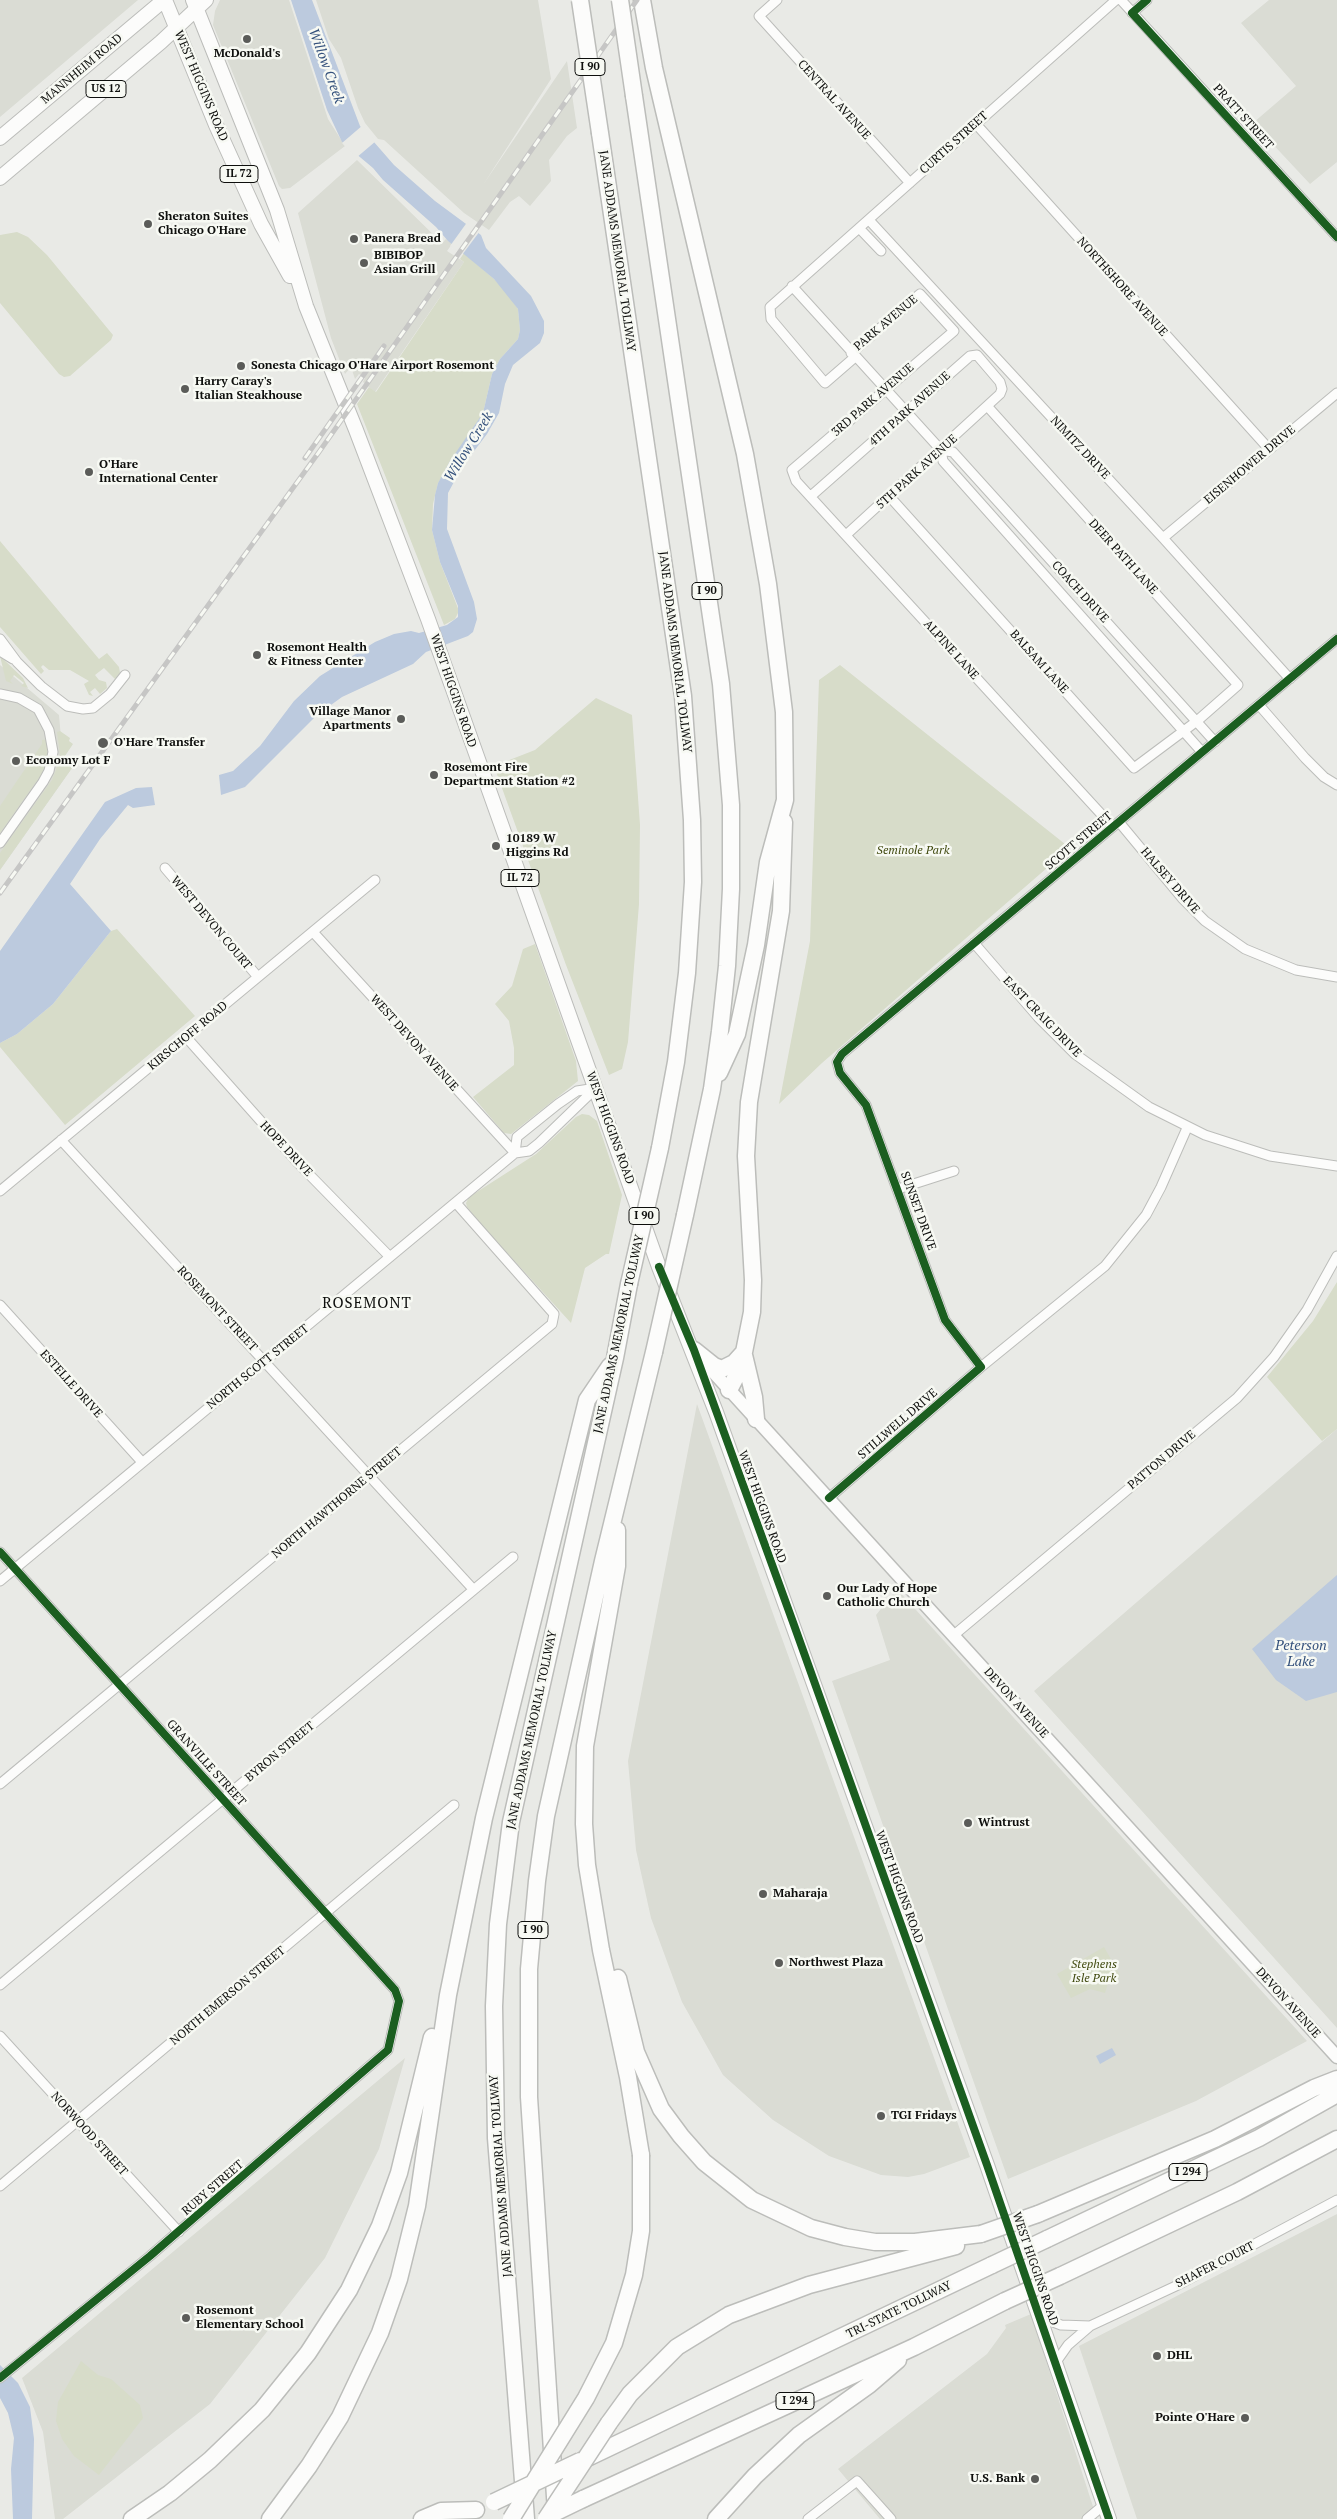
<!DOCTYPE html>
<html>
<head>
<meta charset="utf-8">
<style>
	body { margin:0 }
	canvas { display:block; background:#e9eae6 }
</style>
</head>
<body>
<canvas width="1337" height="2519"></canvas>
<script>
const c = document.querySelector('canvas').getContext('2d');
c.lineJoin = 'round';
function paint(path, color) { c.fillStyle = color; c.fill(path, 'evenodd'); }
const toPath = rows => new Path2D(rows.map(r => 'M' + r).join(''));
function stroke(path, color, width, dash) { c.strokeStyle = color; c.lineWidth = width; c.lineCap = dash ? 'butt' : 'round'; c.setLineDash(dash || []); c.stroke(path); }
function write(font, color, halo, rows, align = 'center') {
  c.font = font + ' "PT Serif",serif'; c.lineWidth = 5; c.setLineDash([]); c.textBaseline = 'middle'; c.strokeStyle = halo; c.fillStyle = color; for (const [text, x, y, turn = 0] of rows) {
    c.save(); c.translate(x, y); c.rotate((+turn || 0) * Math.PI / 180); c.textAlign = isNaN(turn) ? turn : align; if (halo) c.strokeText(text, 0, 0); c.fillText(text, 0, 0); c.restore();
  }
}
paint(toPath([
	[0,0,138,0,0,117],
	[220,0,289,0,328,119,345,146,290,188,282,189,279,186,213,25,215,11],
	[316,0,538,0,551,79,483,185,567,61,577,128,567,136,549,160,551,181,530,206,519,196,510,202,489,230,464,213,384,140,378,139,365,123,358,108,341,58,329,39],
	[1269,0,1337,0,1337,162,1310,184,1253,123,1296,86,1241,23],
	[357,160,442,243,446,239,452,244,447,251,464,262,375,392,363,382,365,378,359,374,355,379,351,367,345,374,331,338,298,213],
	[0,665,59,715,63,761,72,768,0,870],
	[697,1404,970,2157,924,2174,908,2177,881,2175,829,2156,773,2120,723,2075,682,2002,651,1918,636,1850,628,1761],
	[1337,1429,1337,2028,1034,1691],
	[897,1589,1307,2041,1196,2101,1008,2179,832,1681,890,1660,876,1615],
	[405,2058,379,2149,325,2258,210,2404,63,2519,55,2519,43,2432,22,2378],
	[1337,2214,1337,2519,1137,2519,1079,2346],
	[1031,2314,1097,2519,880,2519,838,2469,987,2354,1006,2328,1005,2325]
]), '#dadcd4');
paint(toPath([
	[17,232,28,237,47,255,113,335,111,340,70,376,64,377,59,374,0,303,0,235],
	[464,253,494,279,508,293,518,309,520,330,518,339,500,359,492,374,483,413,438,483,433,504,432,530,440,562,459,611,455,619,444,625,357,404,369,387,376,392,464,262,460,259],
	[0,541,99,659,107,653,119,667,120,673,115,679,104,668,95,675,99,680,106,682,107,688,100,694,95,688,90,692,93,696,89,695,84,684,89,681,70,670,49,670,43,665,41,667,44,671,41,674,0,627],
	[0,656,23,678,28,688,21,686,24,683,14,675,10,681,13,684,6,681],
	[840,665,1070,848,822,1063,779,1104,810,941,819,680],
	[596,698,632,715,640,825,639,904,628,1042,622,1069,609,1075,566,965,494,766,535,750],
	[60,731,70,738,69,741,73,744,63,759,63,762,72,768,0,870,0,853,52,780,56,770,60,755,57,732],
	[47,739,48,757,43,772,0,833,0,806,42,744,42,740],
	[117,929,195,1016,65,1125,0,1047,0,1043,17,1034,53,1004,111,931],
	[535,944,576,1061,578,1081,511,1134,504,1133,473,1097,514,1065,514,1048,509,1021,495,1004,512,986,523,949],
	[582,1114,589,1115,597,1121,622,1195,609,1254,606,1254,585,1268,571,1323,479,1222,467,1207,466,1203,469,1197,536,1154,576,1117],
	[1337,1282,1337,1429,1322,1441,1267,1377,1313,1321],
	[1104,1947,1120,1975,1117,1982,1109,1980,1105,1993,1090,1989,1071,1998,1057,1974],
	[81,2361,98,2375,111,2379,140,2405,143,2418,99,2475,74,2456,62,2439,56,2421,58,2402]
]), '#d7dcc9');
paint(toPath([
	[291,0,312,0,360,126,394,165,435,201,481,235,486,248,531,296,544,321,544,333,540,343,513,365,505,384,499,413,487,434,462,467,448,493,447,529,474,602,477,619,473,632,468,636,426,652,413,664,342,697,317,715,245,787,221,795,219,775,233,771,260,746,294,701,320,676,375,642,394,634,411,631,419,633,447,625,458,617,458,606,440,562,432,530,435,495,438,483,450,461,483,413,492,374,500,359,518,339,520,330,518,309,494,279,448,241,436,227,383,180,373,168,342,142,327,110],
	[152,787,155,805,133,808,128,805,100,839,70,884,111,931,53,1004,17,1034,0,1043,0,951,105,802,136,788],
	[1337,1575,1337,1692,1306,1701,1276,1680,1252,1649],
	[1112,2048,1116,2055,1100,2064,1096,2056],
	[0,2365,18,2383,30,2407,34,2439,32,2519,13,2519,11,2469,14,2438,8,2413,0,2398]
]), '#bccade');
paint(toPath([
	[363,125,376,141,356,158,342,143],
	[468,221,480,231,462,255,450,246]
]), '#e9eae6');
const minor = toPath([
	[777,0,759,16,910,183],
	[1121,0,1337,237],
	[1132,13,1147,0],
	[976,124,1269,449],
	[869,220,1163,538,1290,679],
	[859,228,881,251],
	[792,286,941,450,943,461,1202,752],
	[851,353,920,294,954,331,792,470,796,481,1113,827],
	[855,357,825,383,771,319,770,307,1116,0],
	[941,450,953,452,1215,742],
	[811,496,970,356,977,355,1000,382,1002,389,1000,394,846,535],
	[890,497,1134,768,1197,721,1238,685,988,407],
	[1163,538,1337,393],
	[0,639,17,662,41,686,67,706,83,709,93,708,110,694,125,675],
	[0,651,13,659],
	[0,694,19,698,38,709,49,730,53,752,49,771,43,782,0,843],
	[1259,705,1305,758,1324,777,1337,785],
	[1119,822,1182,898,1205,921,1245,949,1296,970,1337,977],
	[165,868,258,977],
	[313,932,515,1153],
	[974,943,1038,1017,1075,1054,1149,1107,1205,1135,1270,1156,1337,1166],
	[186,1037,298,1163,390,1257],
	[61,1140,473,1589],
	[515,1153,517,1137,558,1104,577,1091,596,1088],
	[898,1189,954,1171],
	[0,1191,375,880],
	[0,1305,142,1462],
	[981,1367,945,1320,866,1105,840,1073,837,1062,842,1054,1337,639],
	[829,1498,981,1367,1105,1266,1146,1215,1161,1187,1187,1128],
	[0,1552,395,1990,399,2001,388,2050,150,2256,0,2378],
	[0,1581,515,1153,529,1151,539,1143,596,1088],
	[954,1635,1237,1398,1274,1357,1307,1310,1337,1256],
	[0,1784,552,1324,554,1314,456,1203],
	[0,1985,513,1557],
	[0,2036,179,2232],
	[0,2186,454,1805],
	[1040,2317,1061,2325,1090,2326],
	[1056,2362,1068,2345,1090,2326,1178,2285,1337,2200],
	[808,2519,857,2481,891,2519],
	[1087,2519,1105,2504]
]);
const secondary = toPath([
	[705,1363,1337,2057]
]);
const primary = toPath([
	[165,0,216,125,261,224,290,276],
	[193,0,277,210,306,306,356,430,428,619,659,1267,716,1412,987,2165,1109,2519],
	[0,138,164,0],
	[0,178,161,42,206,0]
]);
const motorway = toPath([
	[642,0,654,68,745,454,768,584,784,712,785,800,768,862,756,945,737,1034,719,1073],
	[634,96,721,684,731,805,731,889,727,966,720,1031,712,1089,685,1215],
	[600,133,683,696,692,820,693,882,687,973,676,1062,660,1148],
	[694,1350,714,1366,722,1369,734,1363,743,1353],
	[744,1355,754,1397,756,1419],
	[729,1390,741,1367,752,1312,753,1280,746,1156,749,1102,781,911,784,822],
	[617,1530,617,1566,585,1746,584,1824,587,1865,601,1950,628,2077,641,2155],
	[618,1978,636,2052,661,2109,681,2136,704,2162,752,2200,811,2228,845,2237,875,2242,915,2242,981,2234],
	[1038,2214,1215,2139,1314,2088,1337,2079],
	[1047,2239,1259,2138,1337,2094],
	[1060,2276,1237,2192,1337,2139],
	[609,2423,630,2394,677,2347,729,2315,809,2285,956,2246],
	[581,2461,992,2265],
	[583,2499,914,2347,1005,2301],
	[556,2512,529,2097,529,1969,537,1881,546,1816,603,1561,654,1352],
	[132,2519,170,2493,210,2460,262,2410,308,2353,349,2290,380,2226,399,2173,432,2037],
	[270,2519,309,2466,340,2417,380,2333,399,2279,417,2206,448,1995,484,1818,587,1400,610,1366],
	[422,2519,441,2511,476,2510],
	[526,2519,496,2138,494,2006,498,1924,511,1822,615,1358,629,1284],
	[716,2519,755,2476,799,2435,869,2385,898,2360]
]);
stroke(minor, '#bcbdba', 11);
stroke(secondary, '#bcbdba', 15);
stroke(primary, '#bcbdba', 16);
stroke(motorway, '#bcbdba', 19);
stroke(minor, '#fcfcfb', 9);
stroke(secondary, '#fcfcfb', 12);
stroke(primary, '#fcfcfb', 14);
stroke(motorway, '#fcfcfb', 16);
const rail = toPath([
	[305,458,384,346],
	[0,893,319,452,637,0]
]);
stroke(rail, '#c6c6c5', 5);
stroke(rail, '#f7f9f3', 3, [9]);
const motorwayBridge = toPath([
	[580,0,600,133],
	[620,0,634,96],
	[629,1284,660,1148],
	[654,1352,685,1215],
	[981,2234,1038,2214],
	[992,2265,1047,2239],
	[1005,2301,1060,2276],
	[494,2502,580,2461],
	[548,2516,583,2499],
	[511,2519,586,2398,614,2343,634,2275,641,2231,641,2155],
	[546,2519,609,2423]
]);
stroke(motorwayBridge, '#bcbdba', 19, []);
stroke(motorwayBridge, '#fcfcfb', 16);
stroke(toPath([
	[1147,0,1132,13,1337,237],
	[659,1267,694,1350,794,1625,987,2165,1109,2519],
	[829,1498,981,1367,945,1320,866,1105,840,1073,837,1062,842,1054,1337,639],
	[0,1552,395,1990,399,2001,388,2050,150,2256,0,2378]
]), '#1b5e20', 8);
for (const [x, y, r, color] of [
	[247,39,5,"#5b5c59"],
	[148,224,5,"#5b5c59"],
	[354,239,5,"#5b5c59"],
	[364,263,5,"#5b5c59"],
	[241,366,5,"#5b5c59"],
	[185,389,5,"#5b5c59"],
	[89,472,5,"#5b5c59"],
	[257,655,5,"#5b5c59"],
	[401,719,5,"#5b5c59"],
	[103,743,6,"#5b5c59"],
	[16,761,5,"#5b5c59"],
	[434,775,5,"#5b5c59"],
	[496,846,5,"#5b5c59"],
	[827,1596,5,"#5b5c59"],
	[968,1823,5,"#5b5c59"],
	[763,1894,5,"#5b5c59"],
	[779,1963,5,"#5b5c59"],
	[881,2116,5,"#5b5c59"],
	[186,2318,5,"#5b5c59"],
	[1157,2356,5,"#5b5c59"],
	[1245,2418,5,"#5b5c59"],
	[1035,2479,5,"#5b5c59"]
]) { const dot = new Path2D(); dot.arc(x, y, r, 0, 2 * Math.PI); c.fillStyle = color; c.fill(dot); stroke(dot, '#f7f9f3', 2); }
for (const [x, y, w] of [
	[590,67,30],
	[106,89,40],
	[239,174,38],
	[707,591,30],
	[520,878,38],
	[644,1216,30],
	[533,1930,30],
	[1188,2172,38],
	[795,2401,38]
]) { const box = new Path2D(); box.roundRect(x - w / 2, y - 8.5, w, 17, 4); c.fillStyle = '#f7f9f3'; c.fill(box); stroke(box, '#0e0f0d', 1); }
write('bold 11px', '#0e0f0d', null, [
	["I 90",590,67],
	["US 12",106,89],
	["IL 72",239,174],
	["I 90",707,591],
	["IL 72",520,878],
	["I 90",644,1216],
	["I 90",533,1930],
	["I 294",1188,2172],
	["I 294",795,2401]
]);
write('bold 12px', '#0e0f0d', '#f7f9f3', [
	["McDonald's",247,54,"center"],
	["Sheraton Suites",158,217],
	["Chicago O'Hare",158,231],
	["Panera Bread",364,239],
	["BIBIBOP",374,256],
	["Asian Grill",374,270],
	["Sonesta Chicago O'Hare Airport Rosemont",251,366],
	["Harry Caray's",195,382],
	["Italian Steakhouse",195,396],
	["O'Hare",99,465],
	["International Center",99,479],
	["Rosemont Health",267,648],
	["& Fitness Center",267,662],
	["Village Manor",391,712,"right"],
	["Apartments",391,726,"right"],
	["O'Hare Transfer",114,743],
	["Economy Lot F",26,761],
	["Rosemont Fire",444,768],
	["Department Station #2",444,782],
	["10189 W",506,839],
	["Higgins Rd",506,853],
	["Our Lady of Hope",837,1589],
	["Catholic Church",837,1603],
	["Wintrust",978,1823],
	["Maharaja",773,1894],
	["Northwest Plaza",789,1963],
	["TGI Fridays",891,2116],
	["Rosemont",196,2311],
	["Elementary School",196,2325],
	["DHL",1167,2356],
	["Pointe O'Hare",1235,2418,"right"],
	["U.S. Bank",1025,2479,"right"]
], 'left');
write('12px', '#0e0f0d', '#f7f9f3', [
	["MANNHEIM ROAD",82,69,-40],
	["WEST HIGGINS ROAD",201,86,67],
	["CENTRAL AVENUE",834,100,48],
	["PRATT STREET",1243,117,48],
	["CURTIS STREET",954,143,-42],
	["JANE ADDAMS MEMORIAL TOLLWAY",617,251,82],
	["NORTHSHORE AVENUE",1122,287,48],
	["PARK AVENUE",886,323,-40],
	["3RD PARK AVENUE",873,400,-41],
	["4TH PARK AVENUE",910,409,-42],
	["NIMITZ DRIVE",1080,448,47],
	["EISENHOWER DRIVE",1250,465,-40],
	["5TH PARK AVENUE",917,472,-42],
	["DEER PATH LANE",1123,557,48],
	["COACH DRIVE",1080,592,48],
	["ALPINE LANE",951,650,48],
	["JANE ADDAMS MEMORIAL TOLLWAY",675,652,83],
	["BALSAM LANE",1039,662,48],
	["WEST HIGGINS ROAD",453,691,71],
	["SCOTT STREET",1079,841,-40],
	["HALSEY DRIVE",1170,881,49],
	["WEST DEVON COURT",211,923,50],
	["EAST CRAIG DRIVE",1042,1017,46],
	["KIRSCHOFF ROAD",188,1036,-40],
	["WEST DEVON AVENUE",414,1043,48],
	["WEST HIGGINS ROAD",610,1128,70],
	["HOPE DRIVE",286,1149,47],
	["SUNSET DRIVE",918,1211,70],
	["ROSEMONT STREET",217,1309,47],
	["JANE ADDAMS MEMORIAL TOLLWAY",619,1334,-78],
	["NORTH SCOTT STREET",258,1367,-39],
	["ESTELLE DRIVE",71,1384,48],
	["STILLWELL DRIVE",898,1424,-41],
	["PATTON DRIVE",1162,1460,-40],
	["NORTH HAWTHORNE STREET",337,1503,-40],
	["WEST HIGGINS ROAD",762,1507,70],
	["DEVON AVENUE",1016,1703,48],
	["JANE ADDAMS MEMORIAL TOLLWAY",532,1730,-78],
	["BYRON STREET",280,1752,-40],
	["GRANVILLE STREET",206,1763,48],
	["WEST HIGGINS ROAD",899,1887,70],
	["NORTH EMERSON STREET",228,1996,-40],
	["DEVON AVENUE",1288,2003,48],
	["NORWOOD STREET",89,2134,48],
	["JANE ADDAMS MEMORIAL TOLLWAY",501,2176,-94],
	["RUBY STREET",213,2188,-41],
	["SHAFER COURT",1215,2265,-27],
	["WEST HIGGINS ROAD",1035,2269,71],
	["TRI-STATE TOLLWAY",899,2310,-26]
]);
write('italic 12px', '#434c12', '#f7f9f3', [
	["Seminole Park",913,851],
	["Stephens",1094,1965],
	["Isle Park",1094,1979]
]);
write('italic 14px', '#34517c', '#f7f9f3', [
	["Willow Creek",326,66,70],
	["Willow Creek",469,447,-58],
	["Peterson",1301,1646],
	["Lake",1301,1662]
]);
c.letterSpacing = '1px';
write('15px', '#0e0f0d', '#f7f9f3', [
	["ROSEMONT",367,1304]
]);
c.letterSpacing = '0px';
</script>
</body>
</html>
